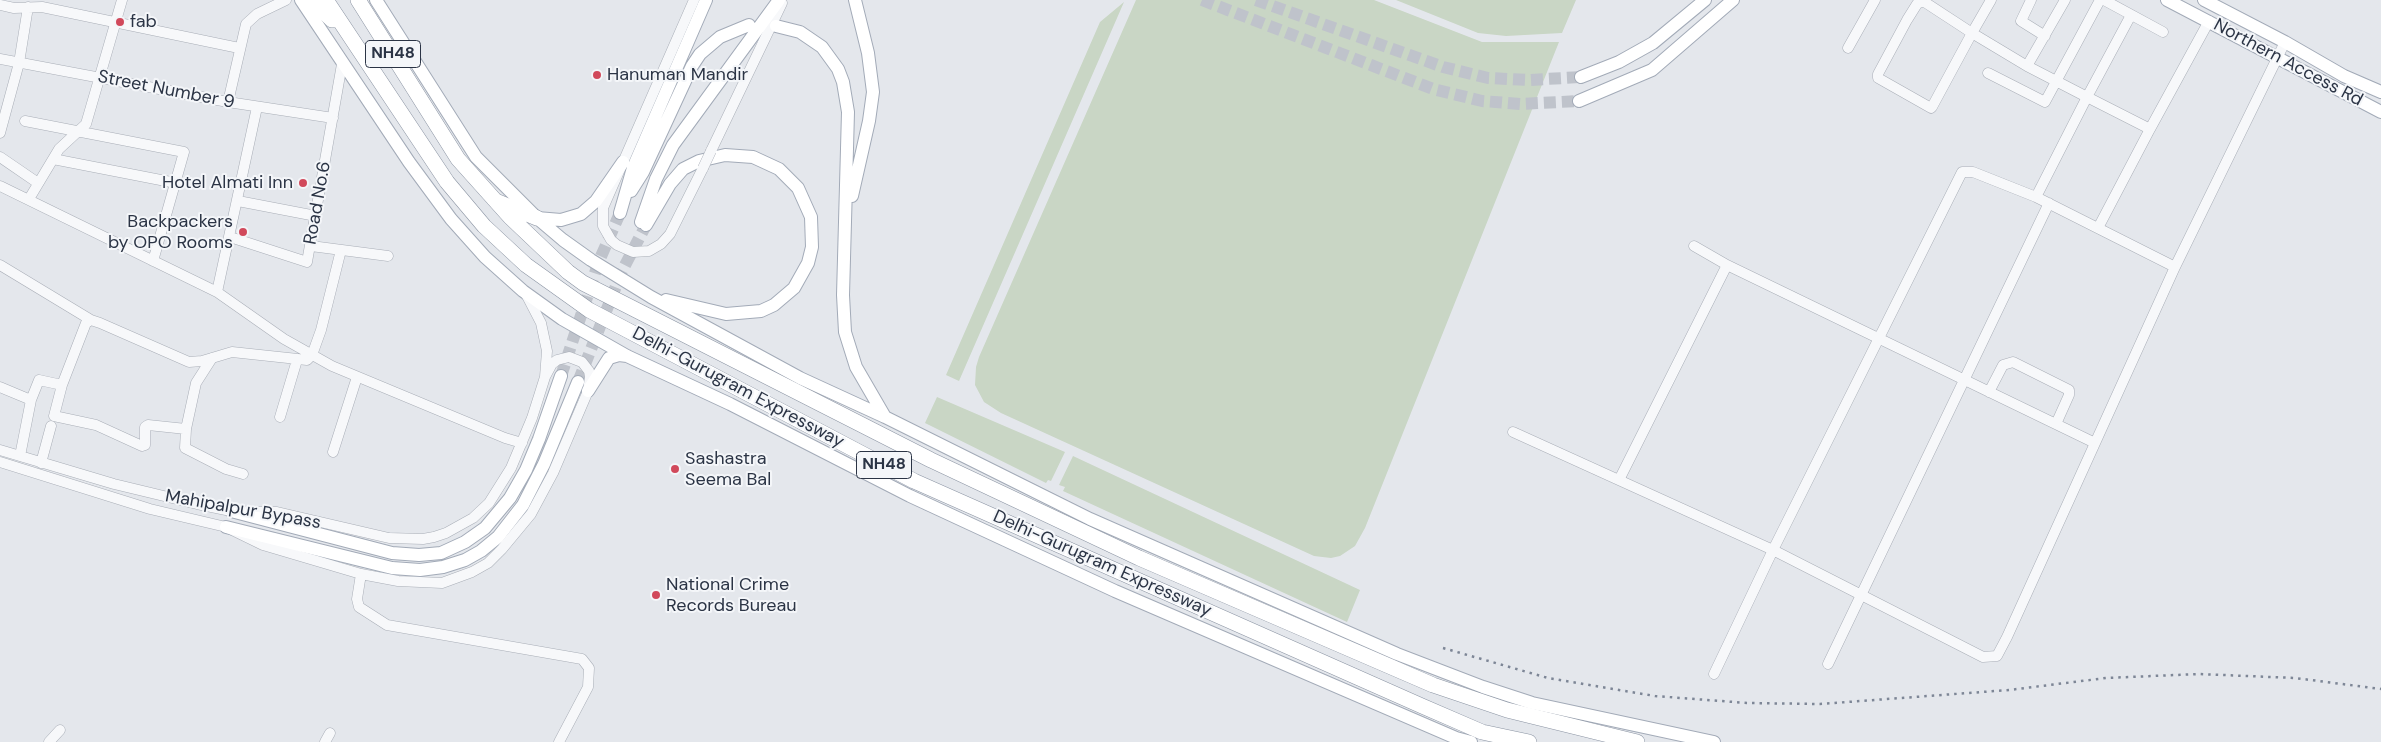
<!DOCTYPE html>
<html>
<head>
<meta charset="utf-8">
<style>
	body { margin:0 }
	canvas { display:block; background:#e4e7ec }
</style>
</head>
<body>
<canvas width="2381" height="742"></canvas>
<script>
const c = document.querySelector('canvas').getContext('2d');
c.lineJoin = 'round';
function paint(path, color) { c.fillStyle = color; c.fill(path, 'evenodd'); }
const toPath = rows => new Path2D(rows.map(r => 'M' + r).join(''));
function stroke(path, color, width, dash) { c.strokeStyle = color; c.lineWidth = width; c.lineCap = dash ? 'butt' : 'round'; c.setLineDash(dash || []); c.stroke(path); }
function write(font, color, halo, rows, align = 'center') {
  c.font = font + ' "DM Sans",sans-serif'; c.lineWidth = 4; c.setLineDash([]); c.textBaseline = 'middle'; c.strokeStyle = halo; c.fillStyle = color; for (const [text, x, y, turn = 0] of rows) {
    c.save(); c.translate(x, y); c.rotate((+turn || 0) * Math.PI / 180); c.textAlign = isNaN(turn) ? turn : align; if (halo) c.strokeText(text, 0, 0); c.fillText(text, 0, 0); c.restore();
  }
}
paint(toPath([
	[1136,0,1374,0,1482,42,1559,42,1365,528,1355,546,1340,556,1331,558,1314,556,1001,413,984,402,975,385,976,367,979,357],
	[1396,0,1576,0,1562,33,1506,36,1478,33],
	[1124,2,959,381,946,375,1100,22],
	[937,397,1065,452,1051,481,1048,480,1046,483,925,423],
	[1073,456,1360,590,1347,622,1063,491,1065,487,1059,485]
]), '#c9d6c5');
stroke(toPath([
	[1202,0,1433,89,1482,101,1520,104,1579,101],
	[1256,0,1443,67,1488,78,1529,80,1581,77],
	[561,376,599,261,620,213],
	[578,382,622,271,646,225]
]), '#bfc3cb', 12, [12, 6]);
const minor = toPath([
	[694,0,603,208,603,226,611,240,617,245,633,252,649,251,661,244,670,234,703,168],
	[1991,0,1972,33,1932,107,1931,108,1878,78,1878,74,1907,20,1917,4,1923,1,1972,33,2027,66,2087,97,2131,15],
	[2031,0,2021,21,2045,36],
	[2104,0,2163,32],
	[0,5,14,8,42,7,239,48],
	[1848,48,1875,0],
	[0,59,228,102,333,118],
	[2027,66,2065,0],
	[1988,73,2045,102,2100,0],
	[228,102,246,24,257,14,286,0],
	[25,121,184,152,153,261],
	[0,133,19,63,28,7],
	[711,151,782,3],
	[0,157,38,183],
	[53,159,176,183],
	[0,186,217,292,284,339,332,366,505,438,522,443],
	[2036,197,2087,97,2150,129,2209,21],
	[29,199,59,149,86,124,122,0],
	[238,201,316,216],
	[2098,228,2150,129],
	[230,237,307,262,342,64],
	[311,246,388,256],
	[1694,246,1727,265,2095,443],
	[0,265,91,320],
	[217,292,257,107],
	[0,387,31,400,20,456],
	[1989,392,2003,365,2013,362,2069,390,2069,395,2056,424],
	[31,400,39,380,62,385],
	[280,417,297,360],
	[186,429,196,383,212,358],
	[1513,432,1773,550,1983,657,1997,656,2007,637,2175,267,2285,42],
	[0,450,114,484,197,504,231,511,277,512,389,538,423,539,434,537,446,533,473,518,489,503,511,468,532,418,545,377,547,351,541,323,527,296],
	[333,452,357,377],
	[0,462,150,509,226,527,263,545,361,574,398,581,442,583,472,572,488,563,502,549,531,514,553,473,588,391,590,377,589,371,582,362,569,357,557,360,552,364,545,377],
	[41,463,51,426],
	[243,474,226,469,185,448,186,429,148,425,145,427,145,445,142,446,96,425,54,416,62,385,86,323,91,320,100,323,189,362,202,361,232,352,307,360,312,355,321,330,341,250],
	[1619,480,1727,265],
	[361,574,357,599,359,607,387,625,582,659,589,668,588,687,559,742],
	[1828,664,2049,203],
	[1714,674,1773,550,1962,172,1973,172,2036,197,2175,267],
	[49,742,60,730],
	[325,742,330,733]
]);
const major = toPath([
	[301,0,409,162,451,219,485,257,523,291,562,319,627,356,730,404,910,496,1115,591,1456,738,1471,742],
	[376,0,476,157,537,218,563,240,591,260,651,297,800,378,885,417,1090,519,1397,654,1483,687,1532,703,1714,742],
	[2167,0,2381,112],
	[2204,0,2285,42,2344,76,2381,92],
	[776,26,800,32,822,47,838,69,843,82,848,112,843,295,845,332,856,367,885,417],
	[1581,77,1619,62,1653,43,1705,0],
	[1579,101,1652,70,1733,0],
	[631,191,643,172,692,66,700,54,720,37,749,25],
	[852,196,869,121,873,92,868,53,855,0],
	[620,213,633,168,706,0],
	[537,218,561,220,581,214,596,201,623,162],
	[641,222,656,179,673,145,779,0],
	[646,225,670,184,683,169,699,161,725,155,753,157,779,169,798,188,811,217,812,247,808,263,794,288,774,305,761,311,726,314,666,300],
	[588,391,609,358,619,355,627,356],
	[231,511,392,553,419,555,441,553,465,542,485,528,510,498,526,470,539,439,561,376],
	[226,527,392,568,420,570,443,567,465,560,481,551,498,537,523,505,544,464,578,382]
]);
const highway = toPath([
	[311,0,332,20],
	[326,0,447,182,484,226,526,265,589,310,914,481,1422,706,1482,732,1529,742],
	[358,0,458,159,510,217,568,272,583,283,931,460,1139,558,1433,685,1507,710,1637,742],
	[498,202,537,218]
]);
stroke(minor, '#a9aeb7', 11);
stroke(major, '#a3abb8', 14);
stroke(highway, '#8b94a3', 16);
stroke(minor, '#f7f8fa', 10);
stroke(major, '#fff', 12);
stroke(highway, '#fff', 15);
stroke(toPath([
	[1443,648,1548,678,1655,696,1747,703,1820,704,2009,690,2106,678,2199,674,2295,678,2381,689]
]), '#7d8696', 2.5, [2.5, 5]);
const minorBridge = toPath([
	[703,168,711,151]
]);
stroke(minorBridge, '#a9aeb7', 11, []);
stroke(minorBridge, '#f7f8fa', 10);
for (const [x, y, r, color] of [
	[120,22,5,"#d1495b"],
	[597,75,5,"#d1495b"],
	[303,183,5,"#d1495b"],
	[243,232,5,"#d1495b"],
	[675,469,5,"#d1495b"],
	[656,595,5,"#d1495b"]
]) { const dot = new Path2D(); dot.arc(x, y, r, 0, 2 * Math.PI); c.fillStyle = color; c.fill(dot); stroke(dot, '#f4f6f9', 2); }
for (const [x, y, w] of [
	[393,54,55],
	[884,465,55]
]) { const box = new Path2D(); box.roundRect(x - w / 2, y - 13.5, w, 27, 4); c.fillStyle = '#f4f6f9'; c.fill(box); stroke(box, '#2b3445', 1); }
write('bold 16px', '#2b3445', null, [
	["NH48",393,54],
	["NH48",884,465]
]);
write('18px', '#2b3445', '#f4f6f9', [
	["fab",130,22],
	["Hanuman Mandir",607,75],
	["Hotel Almati Inn",293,183,"right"],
	["Backpackers",233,222,"right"],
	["by OPO Rooms",233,243,"right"],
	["Sashastra",685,459],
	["Seema Bal",685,480],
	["National Crime",666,585],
	["Records Bureau",666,606]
], 'left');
write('18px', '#2b3445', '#f4f6f9', [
	["Northern Access Rd",2288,63,28],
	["Street Number 9",166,90,11],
	["Road No.6",318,203,-80],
	["Delhi-Gurugram Expressway",738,388,28],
	["Mahipalpur Bypass",243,510,10],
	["Delhi-Gurugram Expressway",1102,564,24]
]);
</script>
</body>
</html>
